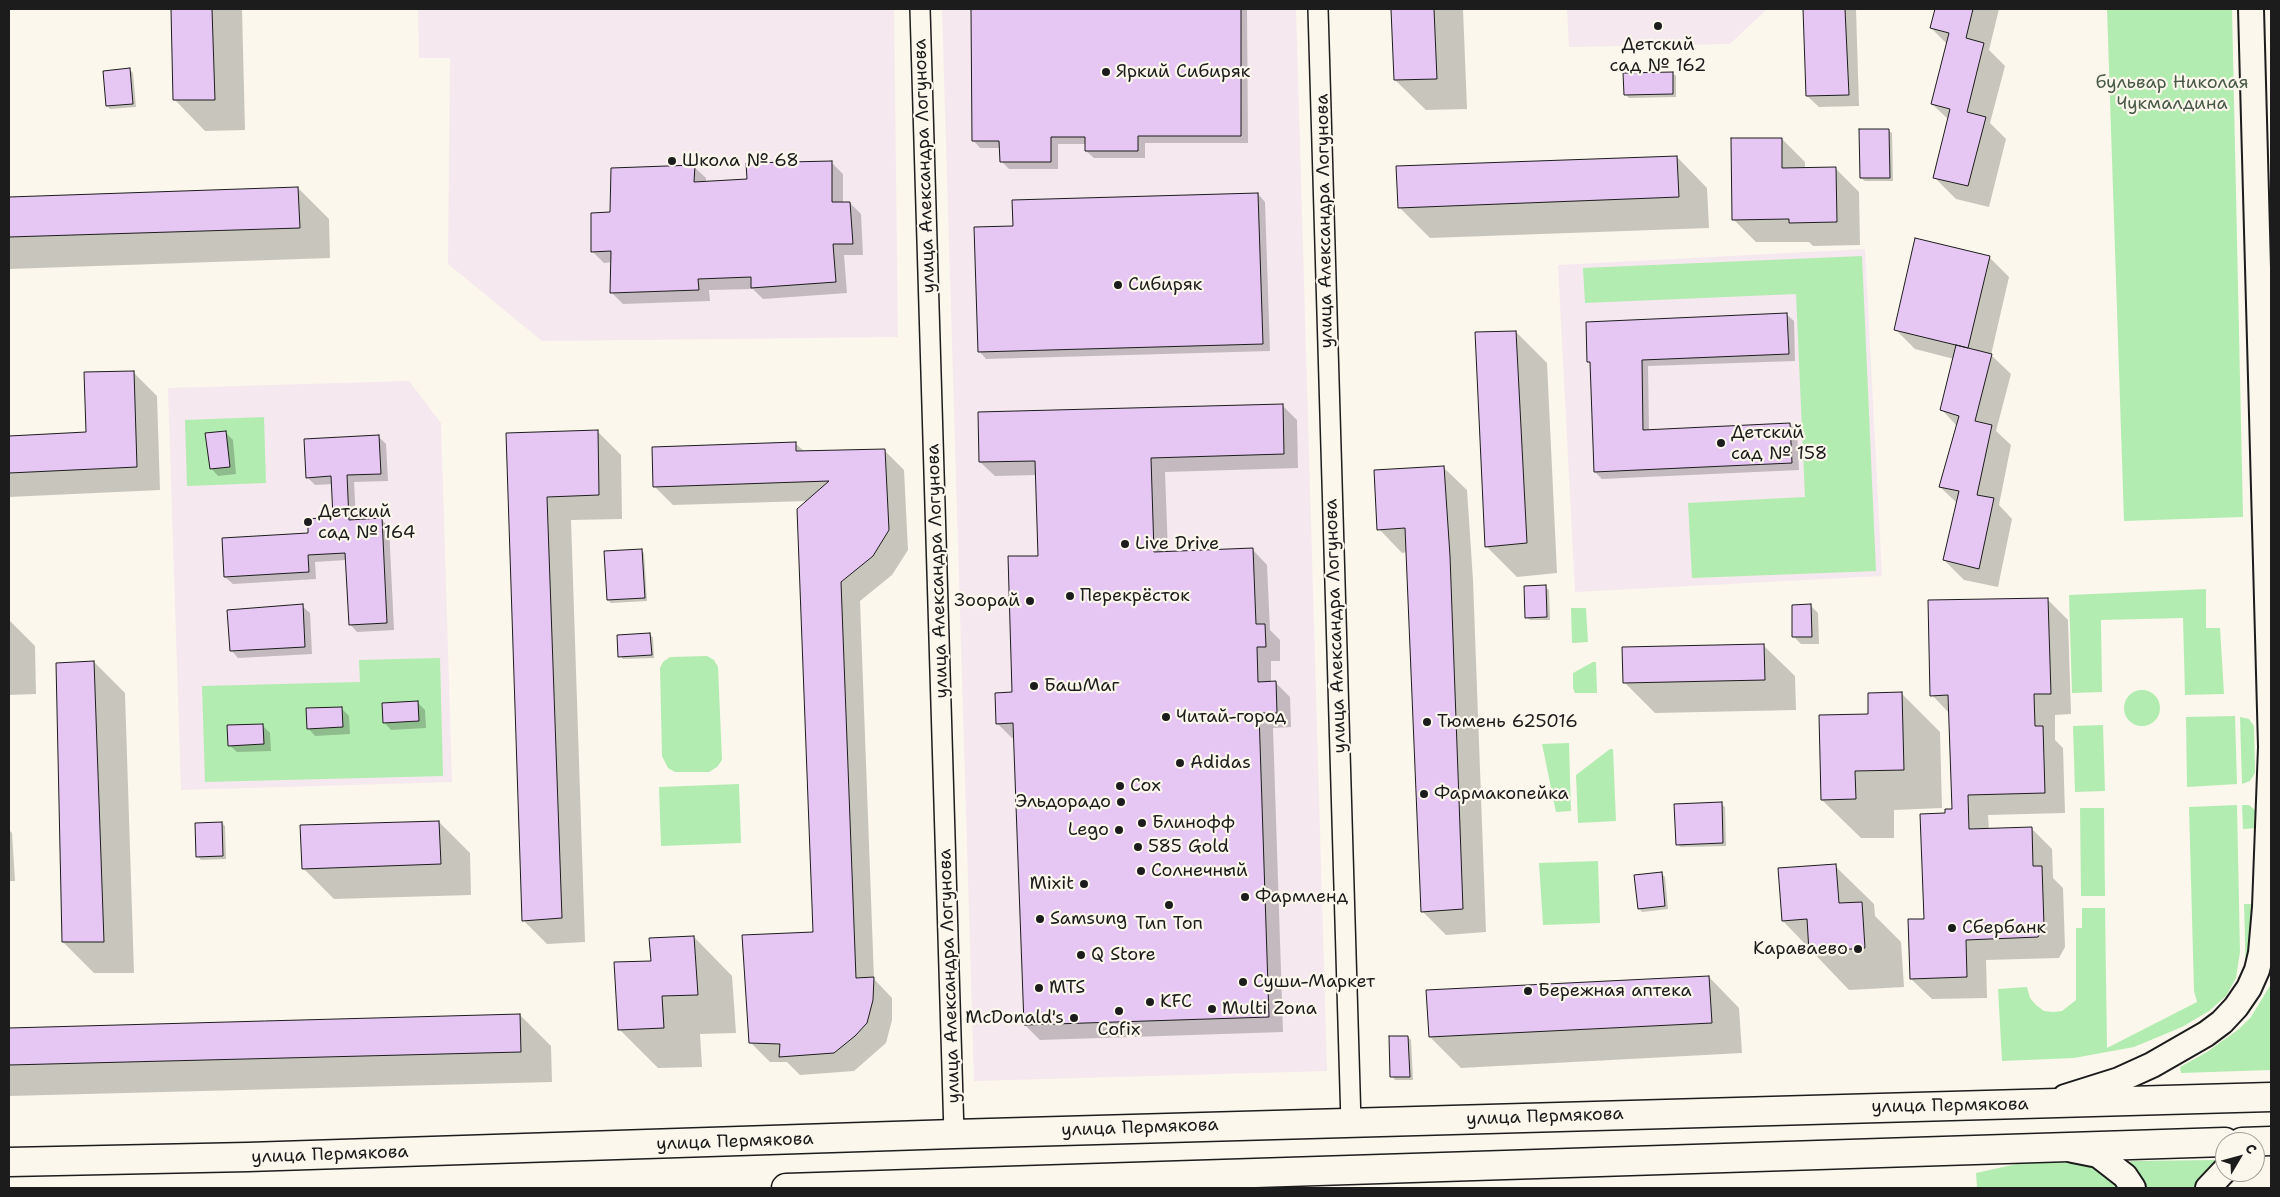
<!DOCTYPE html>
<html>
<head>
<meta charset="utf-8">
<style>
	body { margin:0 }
	#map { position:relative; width:2280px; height:1197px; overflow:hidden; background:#fbf7ec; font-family:"Shantell Sans",sans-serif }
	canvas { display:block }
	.frame { position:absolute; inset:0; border:10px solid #1c1c1c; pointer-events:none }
	.north { position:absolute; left:2215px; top:1132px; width:50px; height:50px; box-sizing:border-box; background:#fbf7ec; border:1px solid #a29f99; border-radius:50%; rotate:53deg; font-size:14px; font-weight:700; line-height:20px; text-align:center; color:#1c1c1c }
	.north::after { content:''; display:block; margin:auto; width:18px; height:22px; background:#1c1c1c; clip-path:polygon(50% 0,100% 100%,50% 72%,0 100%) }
</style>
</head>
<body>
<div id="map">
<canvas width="2280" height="1197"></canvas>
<div class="frame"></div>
<div class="north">С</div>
</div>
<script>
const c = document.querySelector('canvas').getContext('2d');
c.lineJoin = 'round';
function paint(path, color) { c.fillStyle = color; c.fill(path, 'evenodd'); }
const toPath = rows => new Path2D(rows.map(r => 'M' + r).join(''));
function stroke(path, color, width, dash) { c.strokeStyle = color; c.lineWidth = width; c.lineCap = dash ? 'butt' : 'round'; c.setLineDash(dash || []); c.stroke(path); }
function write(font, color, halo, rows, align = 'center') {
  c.font = font + ' "Shantell Sans",sans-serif'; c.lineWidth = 4.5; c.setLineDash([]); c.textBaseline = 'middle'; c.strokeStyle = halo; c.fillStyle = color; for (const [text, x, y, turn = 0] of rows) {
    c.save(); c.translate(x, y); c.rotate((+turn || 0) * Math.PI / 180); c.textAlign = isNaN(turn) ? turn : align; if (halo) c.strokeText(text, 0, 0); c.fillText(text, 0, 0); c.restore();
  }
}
paint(toPath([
	[418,9,894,9,898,337,542,341,448,264,450,58,419,58],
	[942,9,1296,9,1327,1071,974,1081],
	[1567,9,1767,9,1730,44,1569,47],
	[1865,249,1882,576,1575,592,1558,265],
	[409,381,441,423,452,782,181,790,168,388]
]), '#f5e8ee');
paint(toPath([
	[2107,9,2232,9,2243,517,2124,521],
	[1862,256,1876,571,1692,578,1688,503,1805,497,1796,294,1585,303,1583,268],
	[264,417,266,483,187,486,185,420],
	[2206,589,2206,628,2220,628,2224,694,2185,695,2183,618,2101,620,2102,692,2072,693,2069,595],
	[1571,608,1586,608,1588,642,1572,643],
	[707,656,714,660,718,667,722,760,717,767,709,772,675,772,668,768,662,756,660,668,663,662,670,657],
	[440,658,443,776,205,782,202,686,360,682,359,660],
	[1593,662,1596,662,1597,693,1575,693,1573,688,1573,673],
	'2124 708a18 18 0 1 1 36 0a18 18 0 1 1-36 0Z',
	[2235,716,2237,784,2187,787,2186,717],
	[2240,717,2249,719,2254,726,2255,773,2250,781,2242,784],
	[2103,725,2105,791,2075,792,2073,726],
	[1569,743,1571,811,1556,812,1542,744],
	[1610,749,1613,749,1616,821,1578,823,1576,775],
	[739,784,741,843,661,846,659,787],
	[2237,805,2240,952,2236,978,2226,996,2209,1011,2182,1027,2134,1047,2074,1058,2002,1061,1998,989,2027,987,2030,998,2036,1005,2044,1011,2053,1012,2062,1011,2076,1000,2076,928,2082,928,2082,908,2105,908,2107,1048,2197,1002,2194,991,2189,807],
	[2242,805,2249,805,2255,810,2257,828,2243,829],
	[2080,808,2104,808,2105,896,2081,896],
	[1598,861,1600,923,1543,925,1539,863],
	[2244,904,2259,904,2246,976],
	[2271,984,2271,1070,2181,1073,2180,1067,2207,1052,2239,1029,2251,1017],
	[2217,1160,2194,1188,2146,1188,2130,1161],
	[2030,1161,2074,1162,2088,1165,2101,1171,2123,1188,1977,1188,1976,1173]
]), '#b3ecb0');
paint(toPath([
	[172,9,242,9,245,130,205,131,175,100],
	[972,9,1247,9,1248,143,1145,143,1145,158,1094,158,1086,151,1086,144,1058,144,1058,169,1009,169,1001,161,1001,148,980,148,973,140],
	[1392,9,1463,9,1467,109,1426,110,1395,80],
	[1804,9,1856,9,1859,106,1819,107,1807,96],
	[1936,9,1999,9,1989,50,2005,66,1990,123,2006,139,1989,207,1956,199,1934,177,1949,120,1932,104,1947,44,1931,28],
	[130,70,133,73,136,107,110,109,107,106],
	[1672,73,1676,76,1676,97,1629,98,1625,94],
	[1888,130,1892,133,1893,181,1865,181,1861,178],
	[1782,139,1805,162,1805,169,1835,168,1859,192,1860,245,1813,246,1809,242,1756,242,1733,219],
	[1677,157,1707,188,1709,228,1430,238,1399,207],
	[831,162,843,174,843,203,850,203,861,214,863,255,844,255,847,293,763,299,753,289,709,290,710,301,623,304,612,293,612,262,604,263,592,251,612,213,694,167,706,178,706,182,749,180],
	[298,188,329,219,330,258,9,269,9,199],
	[1258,194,1265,202,1270,351,986,359,979,351],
	[1989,257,2009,277,1991,355,2011,374,1996,431,2011,445,1999,505,2012,519,1998,587,1964,580,1944,560,1957,503,1940,487,1957,426,1942,410,1954,359,1915,349,1896,330],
	[1786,314,1794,321,1795,361,1648,366,1649,431,1790,424,1797,431,1799,470,1602,479,1595,472,1591,364,1589,362],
	[1516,332,1547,363,1557,573,1517,577,1486,546],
	[133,372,157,396,160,490,9,497,9,437,87,433],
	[1282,405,1297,420,1298,468,1165,472,1168,552,1253,550,1267,565,1270,630,1280,640,1280,661,1271,661,1271,682,1275,682,1290,697,1291,727,1273,728,1283,1032,1040,1040,1025,1025,1015,738,1012,738,997,723,1014,693,1039,557,1036,475,995,476,980,462],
	[597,431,621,455,622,519,571,520,585,942,547,944,523,920,507,434],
	[225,432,233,440,236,474,218,476,211,468],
	[378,436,386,444,388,481,354,482,356,521,381,519,389,527,394,630,357,632,350,624,346,560,315,562,316,579,233,584,225,577,310,535,335,519,333,484,315,485,307,477],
	[795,443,805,452,884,450,904,470,908,550,892,575,860,601,874,979,892,998,892,1020,886,1043,854,1071,800,1075,787,1062,770,1062,750,1042,815,933,808,501,673,505,654,486],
	[1443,467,1467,490,1473,580,1486,932,1446,935,1422,911,1407,552,1402,553,1379,529],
	[641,550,644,553,647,601,611,603,608,600],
	[1545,587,1549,590,1550,620,1530,620,1526,617],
	[2047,599,2068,620,2071,714,2055,715,2055,740,2063,748,2065,813,1988,815,1989,830,2031,828,2052,849,2053,878,2063,888,2065,947,2059,958,1986,960,1987,998,1932,999,1911,979,1925,920,1946,814,1953,810,1950,714,1932,695],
	[302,606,310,613,312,654,238,658,231,650],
	[1811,606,1818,613,1819,644,1801,644,1794,637],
	[9,620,35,646,36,694,9,695],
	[650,634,653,638,654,658,623,659,620,656],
	[1764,646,1795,676,1796,710,1655,713,1624,682],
	[94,662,125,693,134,973,94,973,63,942],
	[1901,693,1940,732,1942,808,1894,810,1894,838,1861,838,1822,800,1870,715],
	[417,702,425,710,426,728,391,730,384,722],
	[341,708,349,716,350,734,315,736,308,728],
	[262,725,270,733,271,751,237,752,229,745],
	[1721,804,1725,807,1726,846,1681,847,1677,844],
	[439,822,470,853,471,895,334,899,303,868],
	[222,823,225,826,226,859,201,860,198,856],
	[9,830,12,833,15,881,9,881],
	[1835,866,1874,904,1875,916,1901,942,1904,987,1849,990,1783,921],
	[1661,873,1665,877,1668,909,1642,912,1639,908],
	[694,937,732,976,736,1033,700,1034,702,1067,658,1068,619,1029,652,963],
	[1709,977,1739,1008,1742,1053,1461,1068,1430,1037],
	[520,1015,551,1046,552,1082,9,1096,9,1029],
	[1408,1037,1411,1040,1413,1080,1395,1080,1392,1076]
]), '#0003');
const building = toPath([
	[171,9,212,9,215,100,173,100,171,9],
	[971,9,1241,9,1241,136,1138,136,1138,151,1085,151,1085,137,1051,137,1051,162,1000,162,999,141,972,141,971,9],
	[1391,9,1434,9,1437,79,1394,80,1391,9],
	[1803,9,1845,9,1849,95,1806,96,1803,9],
	[1935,9,1973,9,1966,38,1984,43,1967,112,1986,117,1968,186,1933,178,1950,109,1931,104,1949,33,1930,28,1935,9],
	[130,68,133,104,106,106,103,71,130,68],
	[1673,72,1673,94,1624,95,1623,73,1673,72],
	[1859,129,1889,129,1890,178,1860,178,1859,129],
	[1731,138,1782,138,1782,168,1836,167,1837,222,1789,223,1789,219,1732,220,1731,138],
	[1677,156,1679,197,1398,208,1396,166,1677,156],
	[832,161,832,202,850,202,853,244,833,244,836,282,751,288,751,277,698,279,699,290,610,293,611,251,591,252,591,213,610,212,611,168,695,165,694,182,747,179,746,163,832,161],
	[298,187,300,228,9,237,9,197,298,187],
	[1258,193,1263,344,978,352,974,227,1013,226,1012,200,1258,193],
	[1915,238,1990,256,1968,348,1894,330,1915,238],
	[1787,313,1789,354,1642,360,1643,430,1790,423,1792,463,1594,472,1590,362,1587,362,1586,322,1787,313],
	[1516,331,1527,543,1485,547,1475,332,1516,331],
	[1956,345,1992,354,1975,421,1992,425,1977,495,1994,498,1979,569,1943,560,1959,491,1939,487,1959,416,1940,410,1956,345],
	[134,371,137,467,9,473,9,436,86,432,84,372,134,371],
	[1283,404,1284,454,1151,458,1154,552,1253,548,1256,624,1265,624,1266,647,1257,647,1258,682,1276,681,1277,713,1259,713,1269,1017,1024,1025,1013,723,996,724,995,693,1012,692,1008,556,1038,556,1035,461,979,462,978,412,1283,404],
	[598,430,599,495,547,497,562,918,522,921,506,433,598,430],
	[226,431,230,467,210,469,205,433,226,431],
	[379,435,381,474,347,475,349,520,382,518,387,623,349,625,345,553,308,555,309,572,224,577,222,538,308,533,308,519,333,517,331,476,306,478,304,439,379,435],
	[796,442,796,451,885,449,889,530,873,556,841,582,856,978,874,977,873,1000,867,1023,855,1036,834,1053,779,1057,780,1044,749,1043,742,935,813,932,797,509,829,481,653,487,652,447,796,442],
	[1444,466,1450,556,1463,909,1421,912,1405,528,1377,530,1374,470,1444,466],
	[642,549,645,598,607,600,604,551,642,549],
	[1546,585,1547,617,1525,618,1524,586,1546,585],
	[2048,598,2051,694,2034,694,2035,726,2043,726,2045,793,1968,795,1969,829,2032,827,2033,866,2042,866,2044,926,2038,937,1966,940,1967,977,1910,979,1908,919,1924,919,1920,814,1945,813,1945,809,1952,809,1948,695,1930,696,1928,600,2048,598],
	[303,604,305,647,230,651,227,610,303,604],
	[1811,604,1812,637,1792,637,1792,605,1811,604],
	[650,633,652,655,618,657,617,635,650,633],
	[1764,644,1765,680,1623,683,1622,647,1764,644],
	[94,661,104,942,62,942,56,663,94,661],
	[1902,692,1904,770,1855,771,1856,799,1821,800,1819,715,1868,714,1868,693,1902,692],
	[418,701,419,721,383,723,382,703,418,701],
	[342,707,343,727,307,729,306,708,342,707],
	[263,724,264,744,228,746,227,725,263,724],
	[1722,802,1723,843,1676,845,1674,804,1722,802],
	[439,821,441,864,302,869,300,825,439,821],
	[222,822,223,856,196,857,195,823,222,822],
	[1836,864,1839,903,1862,902,1865,948,1809,952,1807,919,1782,921,1778,868,1836,864],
	[1662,872,1665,906,1638,909,1634,875,1662,872],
	[694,936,698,995,662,996,664,1028,618,1030,614,962,651,961,649,938,694,936],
	[1709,976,1712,1023,1429,1037,1426,990,1709,976],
	[520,1014,521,1052,9,1065,9,1028,520,1014],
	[1389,1036,1408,1036,1410,1077,1390,1077,1389,1036]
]);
paint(building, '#e6c6f3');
stroke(building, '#1c1c1c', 1);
const minor = toPath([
	[920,9,954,1134],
	[1318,9,1351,1123]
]);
const tertiary = toPath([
	[2065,1097,2119,1080,2152,1065,2206,1034,2222,1022,2236,1007,2249,988,2257,970,2261,953,2265,907,2271,747,2251,9],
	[2073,1150,2098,1155,2125,1176,2133,1188],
	[2208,1188,2225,1170]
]);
const secondary = toPath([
	[2242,1142,2271,1141],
	[9,1162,248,1157,954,1134,2271,1097],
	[786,1188,2225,1142]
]);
stroke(minor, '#1c1c1c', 22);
stroke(tertiary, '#1c1c1c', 28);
stroke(secondary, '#1c1c1c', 31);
stroke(minor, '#fbf7ec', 19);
stroke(tertiary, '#fbf7ec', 24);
stroke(secondary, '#fbf7ec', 28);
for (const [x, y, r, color] of [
	[1658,26,5,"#1c1c1c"],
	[1106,72,5,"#1c1c1c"],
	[672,161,5,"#1c1c1c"],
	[1118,285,5,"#1c1c1c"],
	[1721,443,5,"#1c1c1c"],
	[308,522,5,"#1c1c1c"],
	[1125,544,5,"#1c1c1c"],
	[1070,596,5,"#1c1c1c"],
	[1030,601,5,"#1c1c1c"],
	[1034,686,5,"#1c1c1c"],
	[1166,717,5,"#1c1c1c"],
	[1427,722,5,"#1c1c1c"],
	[1180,763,5,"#1c1c1c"],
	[1120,786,5,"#1c1c1c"],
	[1424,794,5,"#1c1c1c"],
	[1121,802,5,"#1c1c1c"],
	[1142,823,5,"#1c1c1c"],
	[1119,830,5,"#1c1c1c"],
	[1138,847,5,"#1c1c1c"],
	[1141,871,5,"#1c1c1c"],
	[1084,884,5,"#1c1c1c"],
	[1245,897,5,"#1c1c1c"],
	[1169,905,5,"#1c1c1c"],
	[1040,919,5,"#1c1c1c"],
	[1952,928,5,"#1c1c1c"],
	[1858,949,5,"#1c1c1c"],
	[1081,955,5,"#1c1c1c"],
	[1243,982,5,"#1c1c1c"],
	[1039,988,5,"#1c1c1c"],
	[1528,991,5,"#1c1c1c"],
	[1150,1002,5,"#1c1c1c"],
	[1212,1009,5,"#1c1c1c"],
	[1119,1011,5,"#1c1c1c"],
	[1074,1018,5,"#1c1c1c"]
]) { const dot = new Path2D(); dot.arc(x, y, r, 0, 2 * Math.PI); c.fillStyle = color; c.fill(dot); stroke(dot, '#fbf7ec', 2); }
write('18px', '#1c1c1c', '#fbf7ec', [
	["Детский",1658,45,"center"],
	["сад № 162",1658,66,"center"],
	["Яркий Сибиряк",1116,72],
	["Школа № 68",682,161],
	["Сибиряк",1128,285],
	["Детский",1731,433],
	["сад № 158",1731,454],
	["Детский",318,512],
	["сад № 164",318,533],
	["Live Drive",1135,544],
	["Перекрёсток",1080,596],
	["Зоорай",1020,601,"right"],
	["БашМаг",1044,686],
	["Читай-город",1176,717],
	["Тюмень 625016",1437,722],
	["Adidas",1190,763],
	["Cox",1130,786],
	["Фармакопейка",1434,794],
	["Эльдорадо",1111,802,"right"],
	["Блинофф",1152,823],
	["Lego",1109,830,"right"],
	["585 Gold",1148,847],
	["Солнечный",1151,871],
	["Mixit",1074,884,"right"],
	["Фармленд",1255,897],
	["Samsung",1050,919],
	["Тип Топ",1169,924,"center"],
	["Сбербанк",1962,928],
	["Караваево",1848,949,"right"],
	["Q Store",1091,955],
	["Суши-Маркет",1253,982],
	["MTS",1049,988],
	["Бережная аптека",1538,991],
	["KFC",1160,1002],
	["Multi Zona",1222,1009],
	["McDonald's",1064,1018,"right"],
	["Cofix",1119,1030,"center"]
], 'left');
write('18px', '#495a48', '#fbf7ec', [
	["бульвар Николая",2172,83],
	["Чукмалдина",2172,104]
]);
write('18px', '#1c1c1c', '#fbf7ec', [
	["улица Александра Логунова",925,166,-92],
	["улица Александра Логунова",1325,221,-91],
	["улица Александра Логунова",938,571,-92],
	["улица Александра Логунова",1336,626,-92],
	["улица Александра Логунова",950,976,-92],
	["улица Пермякова",1950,1106,-1],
	["улица Пермякова",1545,1117,-2],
	["улица Пермякова",1140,1128,-2],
	["улица Пермякова",735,1142,-2],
	["улица Пермякова",330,1155,-2]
]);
</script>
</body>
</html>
